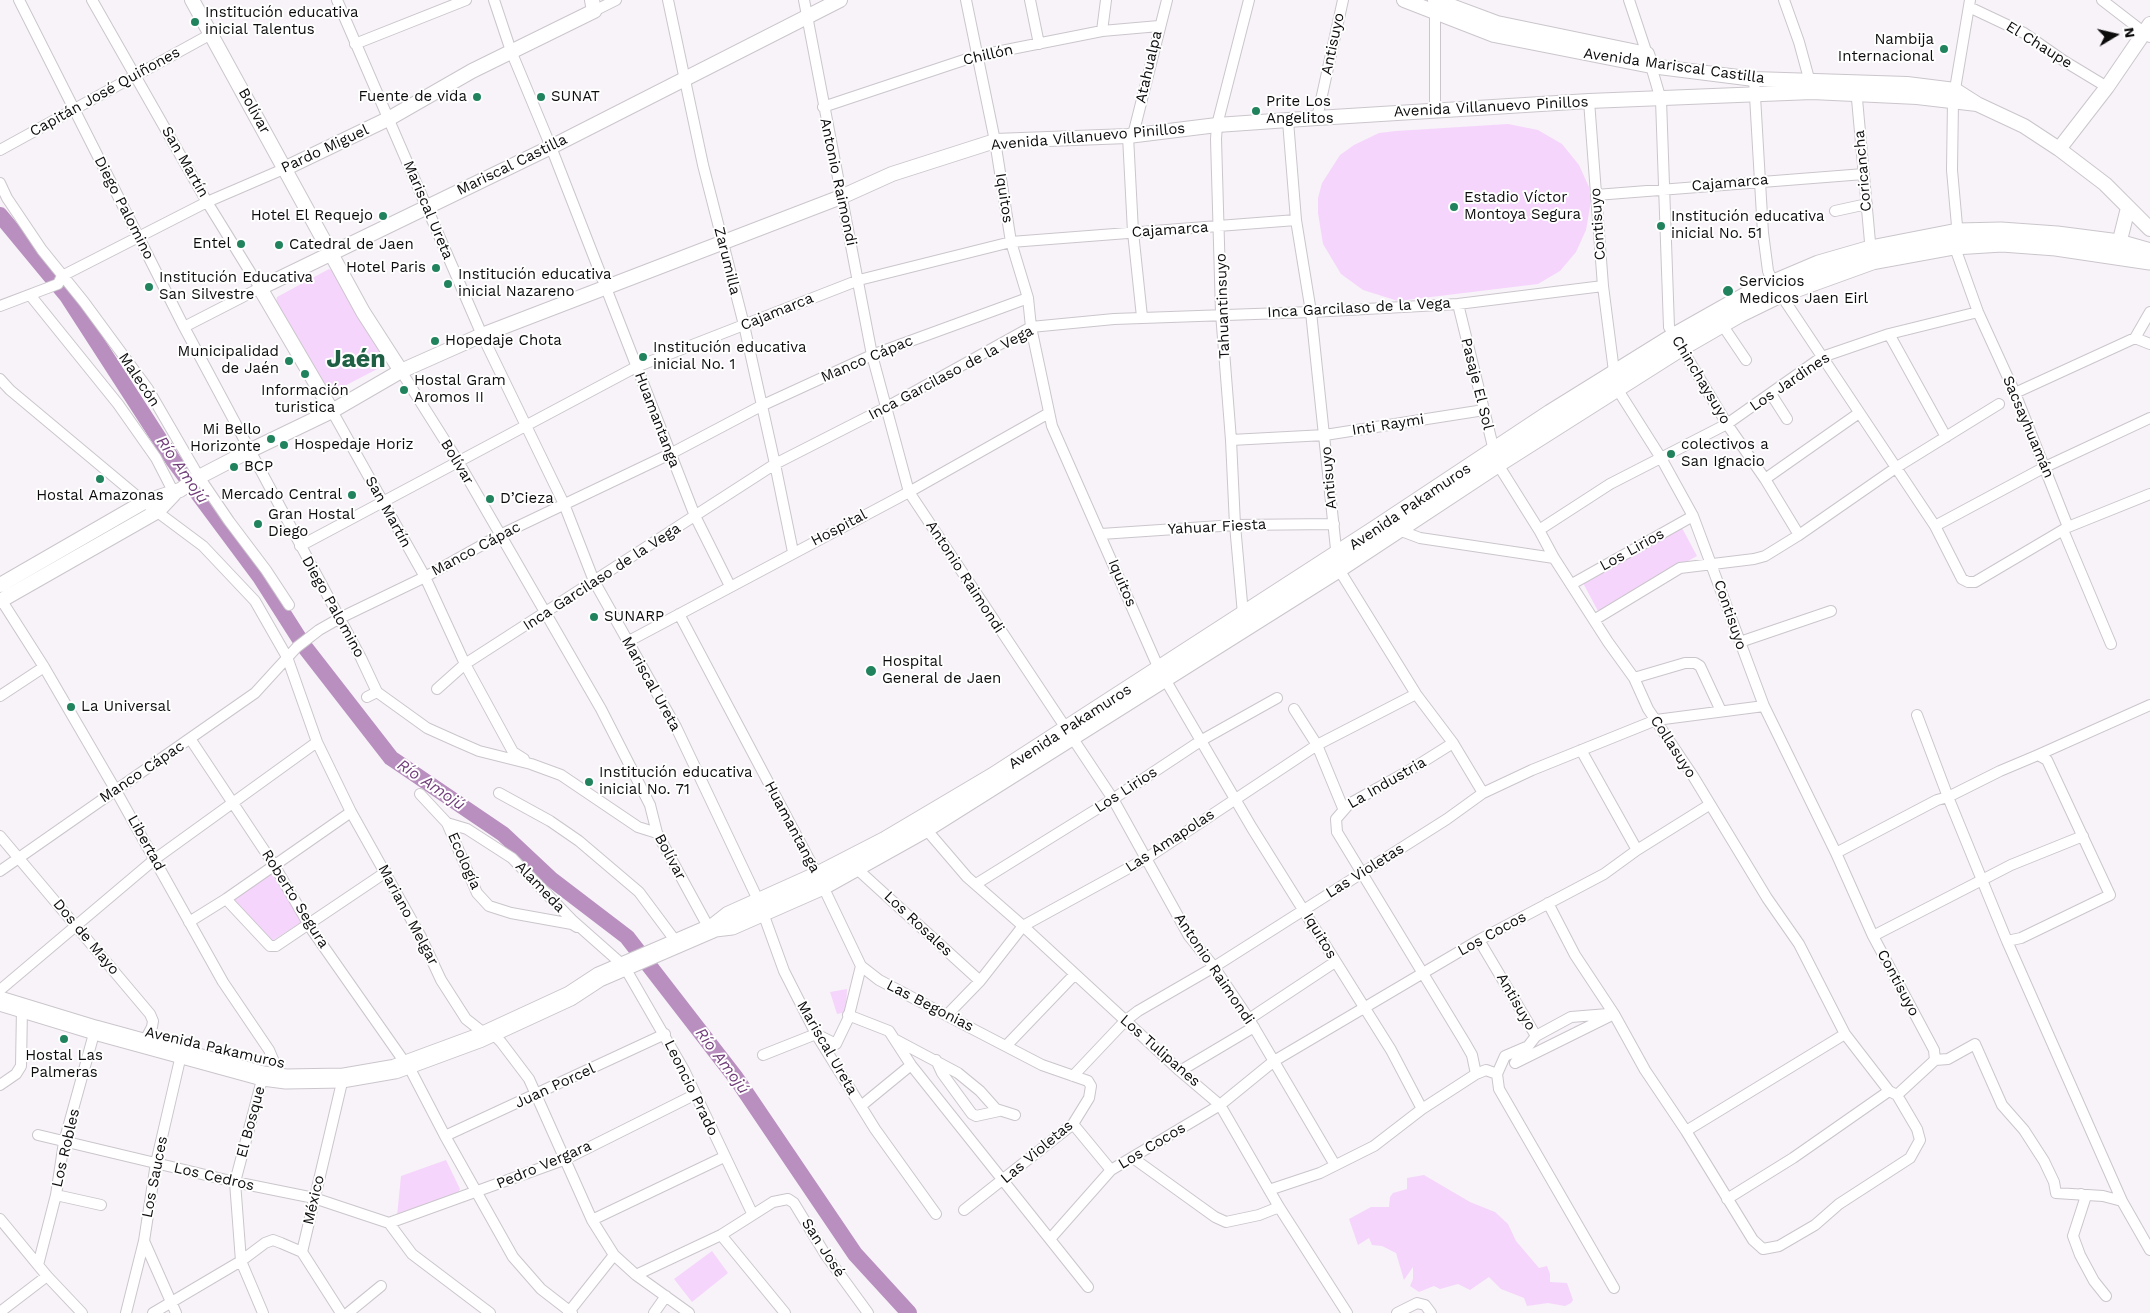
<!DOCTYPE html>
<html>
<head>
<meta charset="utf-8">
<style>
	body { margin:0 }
	#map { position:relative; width:2150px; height:1313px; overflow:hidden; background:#f7f3f8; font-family:"Work Sans",sans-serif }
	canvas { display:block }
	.north { position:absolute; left:2090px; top:10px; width:50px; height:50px; -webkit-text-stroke:4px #fff; paint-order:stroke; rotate:81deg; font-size:14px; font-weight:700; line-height:20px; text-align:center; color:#0d0c0d }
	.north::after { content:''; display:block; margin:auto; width:18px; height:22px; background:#0d0c0d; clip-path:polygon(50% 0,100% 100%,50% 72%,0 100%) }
</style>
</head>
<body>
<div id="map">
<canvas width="2150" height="1313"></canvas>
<div class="north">N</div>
</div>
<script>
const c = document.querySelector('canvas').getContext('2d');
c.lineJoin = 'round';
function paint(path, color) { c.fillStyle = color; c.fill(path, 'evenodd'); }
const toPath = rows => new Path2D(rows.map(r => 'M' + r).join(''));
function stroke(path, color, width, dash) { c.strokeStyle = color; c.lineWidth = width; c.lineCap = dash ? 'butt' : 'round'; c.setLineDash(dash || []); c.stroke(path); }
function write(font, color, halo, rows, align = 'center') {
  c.font = font + ' "Work Sans",sans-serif'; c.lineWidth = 4; c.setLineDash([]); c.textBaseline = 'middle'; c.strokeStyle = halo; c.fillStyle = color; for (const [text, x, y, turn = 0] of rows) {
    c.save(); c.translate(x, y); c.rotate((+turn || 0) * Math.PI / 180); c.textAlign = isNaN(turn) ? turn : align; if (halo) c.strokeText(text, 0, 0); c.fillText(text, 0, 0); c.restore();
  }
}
paint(toPath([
	[1508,124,1538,130,1562,144,1579,165,1589,187,1591,201,1586,230,1576,252,1560,271,1538,284,1398,301,1363,290,1341,274,1323,244,1318,213,1318,198,1322,183,1340,155,1354,145,1379,133,1396,131],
	[329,269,336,272,386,361,385,365,331,393,328,392,276,302,277,297],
	[1682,528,1697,556,1598,611,1583,583],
	[271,873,303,921,272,941,233,899],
	[847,989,846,1012,837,1014,830,992],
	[446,1160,460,1189,458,1193,397,1216,401,1176],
	[1424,1175,1470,1202,1495,1212,1508,1224,1516,1241,1539,1268,1547,1266,1550,1274,1550,1282,1567,1283,1573,1300,1571,1303,1565,1306,1548,1303,1527,1306,1524,1298,1501,1289,1489,1277,1470,1290,1458,1284,1440,1289,1434,1286,1419,1292,1410,1286,1413,1279,1413,1267,1404,1280,1396,1253,1382,1246,1372,1245,1369,1238,1358,1245,1349,1219,1371,1207,1389,1207,1390,1197,1393,1193,1407,1189,1407,1178],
	[712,1251,728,1273,692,1302,674,1279]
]), '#f6d5fc');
stroke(toPath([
	[0,215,67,296,173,460,260,577,304,646,391,758,503,834,551,879,627,937,736,1078,855,1254,909,1313]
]), '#b88fbf', 16);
const street = toPath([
	[19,0,184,327,361,658,377,692,427,728,456,741,479,751,531,764,561,775,638,827,657,833],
	[92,0,207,202,260,288,184,327],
	[337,0,482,335,564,504,594,581,676,727,759,902,784,971,816,1034,875,1129,936,1214],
	[494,0,511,51,551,147,695,516,730,586],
	[668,0,703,165,744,325,775,464,793,552],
	[804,0,872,355,909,492,1113,799,1189,936,1214,967,1249,1019,1335,1165],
	[966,0,995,141,1011,242,1028,298,1031,327,1052,426,1159,669,1252,828,1391,1050,1422,1109],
	[1030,0,1039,44],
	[1629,0,1647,54],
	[1784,0,1799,42,1811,86],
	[2102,0,2150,37],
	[1969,7,2024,33,2064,61,2107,87],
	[594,11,616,0],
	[1102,31,1106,0],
	[355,44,466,0],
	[1651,66,1661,100,1669,327,1727,424,1765,479,1799,535],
	[1754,79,1763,233,1768,271,1773,283,1935,526,1962,579,1968,582,1975,582,2068,527],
	[1856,88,1871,253],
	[1589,101,1603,286,1616,387,1661,458,1693,516,1764,706,1836,853,1873,936,1934,1050,1935,1060,1897,1095],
	[823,107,976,56,1102,31,1159,26],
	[1435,111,1435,13,1440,10],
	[1317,118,1343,0],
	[1288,121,1296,220,1311,312,1338,568,1416,694,1453,743,1483,793],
	[1133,135,1167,0],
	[1128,136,1133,232,1142,317],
	[0,150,211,34],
	[0,183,7,198,42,250,84,302,148,389,199,477,229,521,266,570,289,605],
	[1596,195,1864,174],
	[1835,211,1867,204],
	[1958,237,1952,170,1953,101,1970,0],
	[1954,245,1978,312,2015,393,2068,527,2150,494],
	[30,295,118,404,156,458,174,493],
	[1458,304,1497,463,1539,530,1554,558,1608,642,1634,678,1648,709,1693,776,1767,898,1799,944,1845,1034,1889,1091,1897,1095,1917,1129,1920,1140,1910,1158,1839,1204,1815,1225,1779,1246,1763,1249,1753,1240,1686,1131,1645,1070,1614,1014,1575,955,1548,903],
	[0,306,58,284,62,276,207,202,286,168],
	[1721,323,1746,360],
	[1889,334,1946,437],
	[2135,338,2150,312],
	[401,371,459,463,601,709,650,805,657,833,710,930],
	[0,379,10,390,144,502,203,546,255,601,287,657,317,742,351,812,421,937,441,980,466,1019,480,1030,496,1037,501,1042,529,1079,592,1220,614,1255,636,1275,689,1313],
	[2015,393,2135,338,2150,344],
	[1771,394,1787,419],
	[332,411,425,577,465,664,513,752,524,759],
	[1231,440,1325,435,1484,410],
	[1765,479,1859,413],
	[1935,526,2045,467,2150,418],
	[1396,529,1420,538,1554,558],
	[1539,530,1610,484,1727,424,1822,357,1889,334,1978,312],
	[2063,530,2111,644],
	[1101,534,1235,525,1334,524],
	[300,546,636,367,859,280,1011,242,1296,220],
	[1572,584,1693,516],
	[0,598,44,667,115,789,223,982,269,1050,275,1064],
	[679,614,818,876,861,966,879,980,915,999,1042,1065,1088,1081,1091,1086,1089,1098,1073,1124,964,1210],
	[1243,614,1235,525,1231,440,1221,313,1216,139,1217,125,1249,0],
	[1594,620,1680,568,1754,559,1765,556,1799,535,1897,467,1999,404],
	[627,642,909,492,1049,413],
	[1740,642,1831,611],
	[1634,678,1685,663,1695,663,1700,666,1721,711],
	[437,689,465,664,775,464,885,408,1031,327,1114,319,1311,312,1458,304,1603,286],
	[0,696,44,667],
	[367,697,377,692],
	[1294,709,1317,745,1343,808],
	[191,740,274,865,312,930,401,1057],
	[1453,743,1410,770,1349,804,1336,819,1337,832,1464,1041,1472,1055,1476,1074],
	[1581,750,1637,850],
	[2038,755,2150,705],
	[499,793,550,821,579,841,639,892,677,943],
	[420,794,447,823,477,893,489,906,511,913,572,924,577,927],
	[447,823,467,829,512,858,572,920,624,966,684,1070,752,1213],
	[925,828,967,877,1023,926,1180,1071,1220,1105,1279,1207,1347,1313],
	[0,836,150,1014,153,1021,152,1027,143,1044],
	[1836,853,1937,800,1948,797,1982,880,2011,865,2083,836],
	[856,868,980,981],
	[0,871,255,693,297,647,319,630,340,618,425,577,500,535,670,454,761,406,872,355,1028,298],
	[976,884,1113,799,1202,740,1277,698],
	[226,899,270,946,276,946,386,872],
	[189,922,226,899,351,812],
	[1873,936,1982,880,2007,941,2021,938,2110,895,2047,760,2038,755,2000,771,1948,797,1917,715],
	[1479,940,1536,1036,1515,1063],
	[2007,941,2122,1201],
	[0,990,155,859,317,742],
	[848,1015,889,1031,911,1065,1088,1287],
	[947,1015,980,981,1023,926,1147,858,1317,745,1416,694],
	[1249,1019,1335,962],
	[1536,1036,1571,1017,1608,1014],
	[896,1040,958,1073,980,1091,996,1109,1015,1115],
	[1006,1046,1075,974],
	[1526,1047,1505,1056,1497,1074,1499,1089,1614,1288],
	[763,1055,816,1034,836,1044,848,1019,861,966],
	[936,1060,942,1073,972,1114,976,1116,999,1111],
	[1935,1060,1948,1059,1975,1044,2002,1105,2024,1130,2044,1161,2054,1182,2056,1193,2103,1196,2122,1201,2150,1250],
	[1515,1063,1614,1014],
	[408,1065,445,1136,513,1257,541,1289,572,1313],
	[1180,1071,1254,1027],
	[263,1076,235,1182,241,1261,263,1313],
	[1073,1076,1125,1021,1138,1011,1214,967,1447,819,1483,793,1532,770,1656,720,1764,706],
	[0,1085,16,1074,21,1066,22,1008],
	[861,1106,911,1065],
	[1073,1124,1111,1170],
	[1686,1131,1845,1034],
	[38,1135,235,1182,314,1198,389,1223],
	[445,1136,665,1034],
	[1133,1158,1215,1217,1226,1222,1259,1215,1279,1207],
	[1269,1190,1320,1173,1374,1146,1422,1109,1476,1074,1486,1070,1497,1074],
	[2081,1194,2085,1199,2073,1236,2080,1255,2094,1281,2106,1296],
	[56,1195,101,1205],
	[1727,1199,1793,1158,1889,1091],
	[0,1219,47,1276,82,1313],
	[592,1220,724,1157],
	[389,1223,566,1159,694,1095],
	[389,1223,412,1254,490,1313],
	[721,1235,785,1313],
	[1050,1239,1111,1170,1220,1105,1274,1061,1479,940,1604,874,1637,850,1709,805],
	[144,1241,176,1313],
	[38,1265,56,1195,64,1142,95,1030],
	[636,1275,721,1235,773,1202,788,1199,794,1203,825,1254,868,1313],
	[0,1312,47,1276],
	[126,1313,144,1241,156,1163,181,1055,180,1041],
	[153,1313,241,1261,265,1243,273,1240,281,1243,302,1252],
	[341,1313,302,1252,343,1078],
	[348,1313,381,1286],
	[568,1313,614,1255],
	[654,1313,666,1296],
	[1397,1313,1417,1303,1425,1305,1431,1313]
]);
const secondary = toPath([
	[192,0,363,312,401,371],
	[1404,0,1494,35,1651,66,1754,79,1907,84,1955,90,1977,104,2024,126,2059,149,2105,184,2150,229],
	[1435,0,1497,23,1647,54,1651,66],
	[2059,149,2107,87,2150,24],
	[286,168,390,118,472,71,594,11,592,0],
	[2119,244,2128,208],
	[332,411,260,288,551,147,840,0],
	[0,585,144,502,180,490,199,477,249,451,332,411,401,371,482,335,841,197,892,174,995,141,1128,136,1217,125,1317,118,1589,101,1812,92,1917,97,1977,104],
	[0,601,158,511,174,494]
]);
const highway = toPath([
	[2150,253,2119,244,2057,236,2001,232,1958,233,1871,250,1819,265,1753,293,1675,337,1551,414,1376,530,994,777,886,841,818,876,729,916,715,927,732,925,823,885,925,828,1338,568,1497,463,1680,347,1739,313,1778,294,1872,260,1954,245,2002,242,2056,246,2150,260],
	[0,1001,95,1030,263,1076,286,1079,343,1078,395,1069,479,1038,570,996,599,977,715,927]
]);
stroke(street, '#cbc6cc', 12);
stroke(secondary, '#cbc6cc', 16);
stroke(highway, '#cbc6cc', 21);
stroke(street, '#fff', 10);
stroke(secondary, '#fff', 14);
stroke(highway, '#fff', 19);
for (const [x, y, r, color] of [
	[195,22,5,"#20835d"],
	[1944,49,5,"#20835d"],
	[477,97,5,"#20835d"],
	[541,97,5,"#20835d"],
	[1256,111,5,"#20835d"],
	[1454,207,5,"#20835d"],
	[383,216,5,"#20835d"],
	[1661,226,5,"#20835d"],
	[241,244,5,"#20835d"],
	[279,245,5,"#20835d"],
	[436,268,5,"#20835d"],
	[448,284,5,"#20835d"],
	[149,287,5,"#20835d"],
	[1728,291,6,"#20835d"],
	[435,341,5,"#20835d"],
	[643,357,5,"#20835d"],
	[289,361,5,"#20835d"],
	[305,374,5,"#20835d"],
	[404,390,5,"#20835d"],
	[271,439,5,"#20835d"],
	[284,445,5,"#20835d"],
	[1671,454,5,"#20835d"],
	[234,467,5,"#20835d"],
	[100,479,5,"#20835d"],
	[352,495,5,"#20835d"],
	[490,499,5,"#20835d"],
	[258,524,5,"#20835d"],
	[594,617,5,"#20835d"],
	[871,671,6,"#20835d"],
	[71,707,5,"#20835d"],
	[589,782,5,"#20835d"],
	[64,1039,5,"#20835d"]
]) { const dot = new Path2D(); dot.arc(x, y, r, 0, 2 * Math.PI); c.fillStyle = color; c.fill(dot); stroke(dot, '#fff', 2); }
write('15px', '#0d0c0d', '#fff', [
	["Institución educativa",205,13],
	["inicial Talentus",205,30],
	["Nambija",1934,40,"right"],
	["Internacional",1934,57,"right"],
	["Fuente de vida",467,97,"right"],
	["SUNAT",551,97],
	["Prite Los",1266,102],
	["Angelitos",1266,119],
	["Estadio Víctor",1464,198],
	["Montoya Segura",1464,215],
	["Hotel El Requejo",373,216,"right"],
	["Institución educativa",1671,217],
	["inicial No. 51",1671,234],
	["Entel",231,244,"right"],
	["Catedral de Jaen",289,245],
	["Hotel Paris",426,268,"right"],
	["Institución educativa",458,275],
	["inicial Nazareno",458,292],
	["Institución Educativa",159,278],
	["San Silvestre",159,295],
	["Servicios",1739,282],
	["Medicos Jaen Eirl",1739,299],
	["Hopedaje Chota",445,341],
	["Institución educativa",653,348],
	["inicial No. 1",653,365],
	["Municipalidad",279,352,"right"],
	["de Jaén",279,369,"right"],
	["Hostal Gram",414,381],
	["Aromos II",414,398],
	["Información",305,391,"center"],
	["turistica",305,408,"center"],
	["Mi Bello",261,430,"right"],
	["Horizonte",261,447,"right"],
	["Hospedaje Horiz",294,445],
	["colectivos a",1681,445],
	["San Ignacio",1681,462],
	["BCP",244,467],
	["Mercado Central",342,495,"right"],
	["Hostal Amazonas",100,496,"center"],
	["D’Cieza",500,499],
	["Gran Hostal",268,515],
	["Diego",268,532],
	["SUNARP",604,617],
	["Hospital",882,662],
	["General de Jaen",882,679],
	["La Universal",81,707],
	["Institución educativa",599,773],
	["inicial No. 71",599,790],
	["Hostal Las",64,1056,"center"],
	["Palmeras",64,1073,"center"]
], 'left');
write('15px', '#0d0c0d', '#fff', [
	["Antisuyo",1333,44,-78],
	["El Chaupe",2039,45,32],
	["Chillón",988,55,-13],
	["Avenida Mariscal Castilla",1674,66,8],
	["Atahualpa",1149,67,-77],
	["Capitán José Quiñones",105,92,-29],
	["Avenida Villanuevo Pinillos",1491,107,-3],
	["Bolívar",254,111,61],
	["Avenida Villanuevo Pinillos",1088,137,-5],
	["Pardo Miguel",325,149,-25],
	["San Martín",185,162,60],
	["Mariscal Castilla",512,165,-26],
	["Coricancha",1863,171,-95],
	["Antonio Raimondi",838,182,78],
	["Cajamarca",1730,183,-5],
	["Iquitos",1004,198,81],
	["Diego Palomino",124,208,63],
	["Mariscal Ureta",428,210,67],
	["Contisuyo",1598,224,-94],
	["Cajamarca",1170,230,-4],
	["Zarumilla",727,261,76],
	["Tahuantinsuyo",1223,306,-92],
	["Inca Garcilaso de la Vega",1359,308,-3],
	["Cajamarca",777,312,-22],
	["Manco Cápac",867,359,-23],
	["Inca Garcilaso de la Vega",951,373,-28],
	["Malecón",139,380,56],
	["Chinchaysuyo",1701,380,59],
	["Los Jardines",1790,382,-34],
	["Pasaje El Sol",1477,384,76],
	["Huamantanga",657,420,69],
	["Inti Raymi",1388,425,-9],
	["Sacsayhuamán",2028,427,67],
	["Bolívar",457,462,59],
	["Antisuyo",1329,478,-95],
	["Avenida Pakamuros",1410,507,-34],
	["San Martín",388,512,61],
	["Yahuar Fiesta",1217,527,-3],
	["Hospital",839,528,-28],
	["Manco Cápac",476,549,-28],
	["Los Lirios",1632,550,-29],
	["Inca Garcilaso de la Vega",602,577,-33],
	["Antonio Raimondi",965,577,57],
	["Iquitos",1122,583,67],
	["Diego Palomino",333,607,61],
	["Contisuyo",1730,615,71],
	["Mariscal Ureta",651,684,61],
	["Avenida Pakamuros",1070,727,-33],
	["Collasuyo",1673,747,57],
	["Manco Cápac",142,772,-34],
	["La Industria",1387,783,-30],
	["Los Lirios",1126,790,-33],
	["Huamantanga",792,827,62],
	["Las Amapolas",1170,841,-33],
	["Libertad",146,843,61],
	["Bolívar",670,857,62],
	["Ecología",464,861,66],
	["Las Violetas",1365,871,-32],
	["Alameda",540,887,46],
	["Roberto Segura",295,899,58],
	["Mariano Melgar",408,915,62],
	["Los Rosales",918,924,43],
	["Los Cocos",1492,934,-29],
	["Iquitos",1320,936,59],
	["Dos de Mayo",86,937,50],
	["Antonio Raimondi",1214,969,56],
	["Contisuyo",1898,983,62],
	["Antisuyo",1516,1002,60],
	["Las Begonias",930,1006,27],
	["Avenida Pakamuros",215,1048,13],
	["Mariscal Ureta",827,1048,60],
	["Los Tulipanes",1160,1051,41],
	["Juan Porcel",555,1086,-25],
	["Leoncio Prado",691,1088,64],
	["El Bosque",251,1122,-75],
	["Los Cocos",1152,1146,-31],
	["Los Robles",66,1148,-77],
	["Las Violetas",1037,1152,-40],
	["Pedro Vergara",544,1165,-23],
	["Los Sauces",155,1177,-79],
	["Los Cedros",214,1177,13],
	["México",314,1200,-77],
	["San José",823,1248,57]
]);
write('italic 16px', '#703d79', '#fff', [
	["Río Amojú",182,470,55],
	["Río Amojú",431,785,34],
	["Río Amojú",722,1061,53]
]);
write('bold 25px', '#1f6045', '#fff', [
	["Jaén",356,360]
]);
</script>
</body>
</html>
